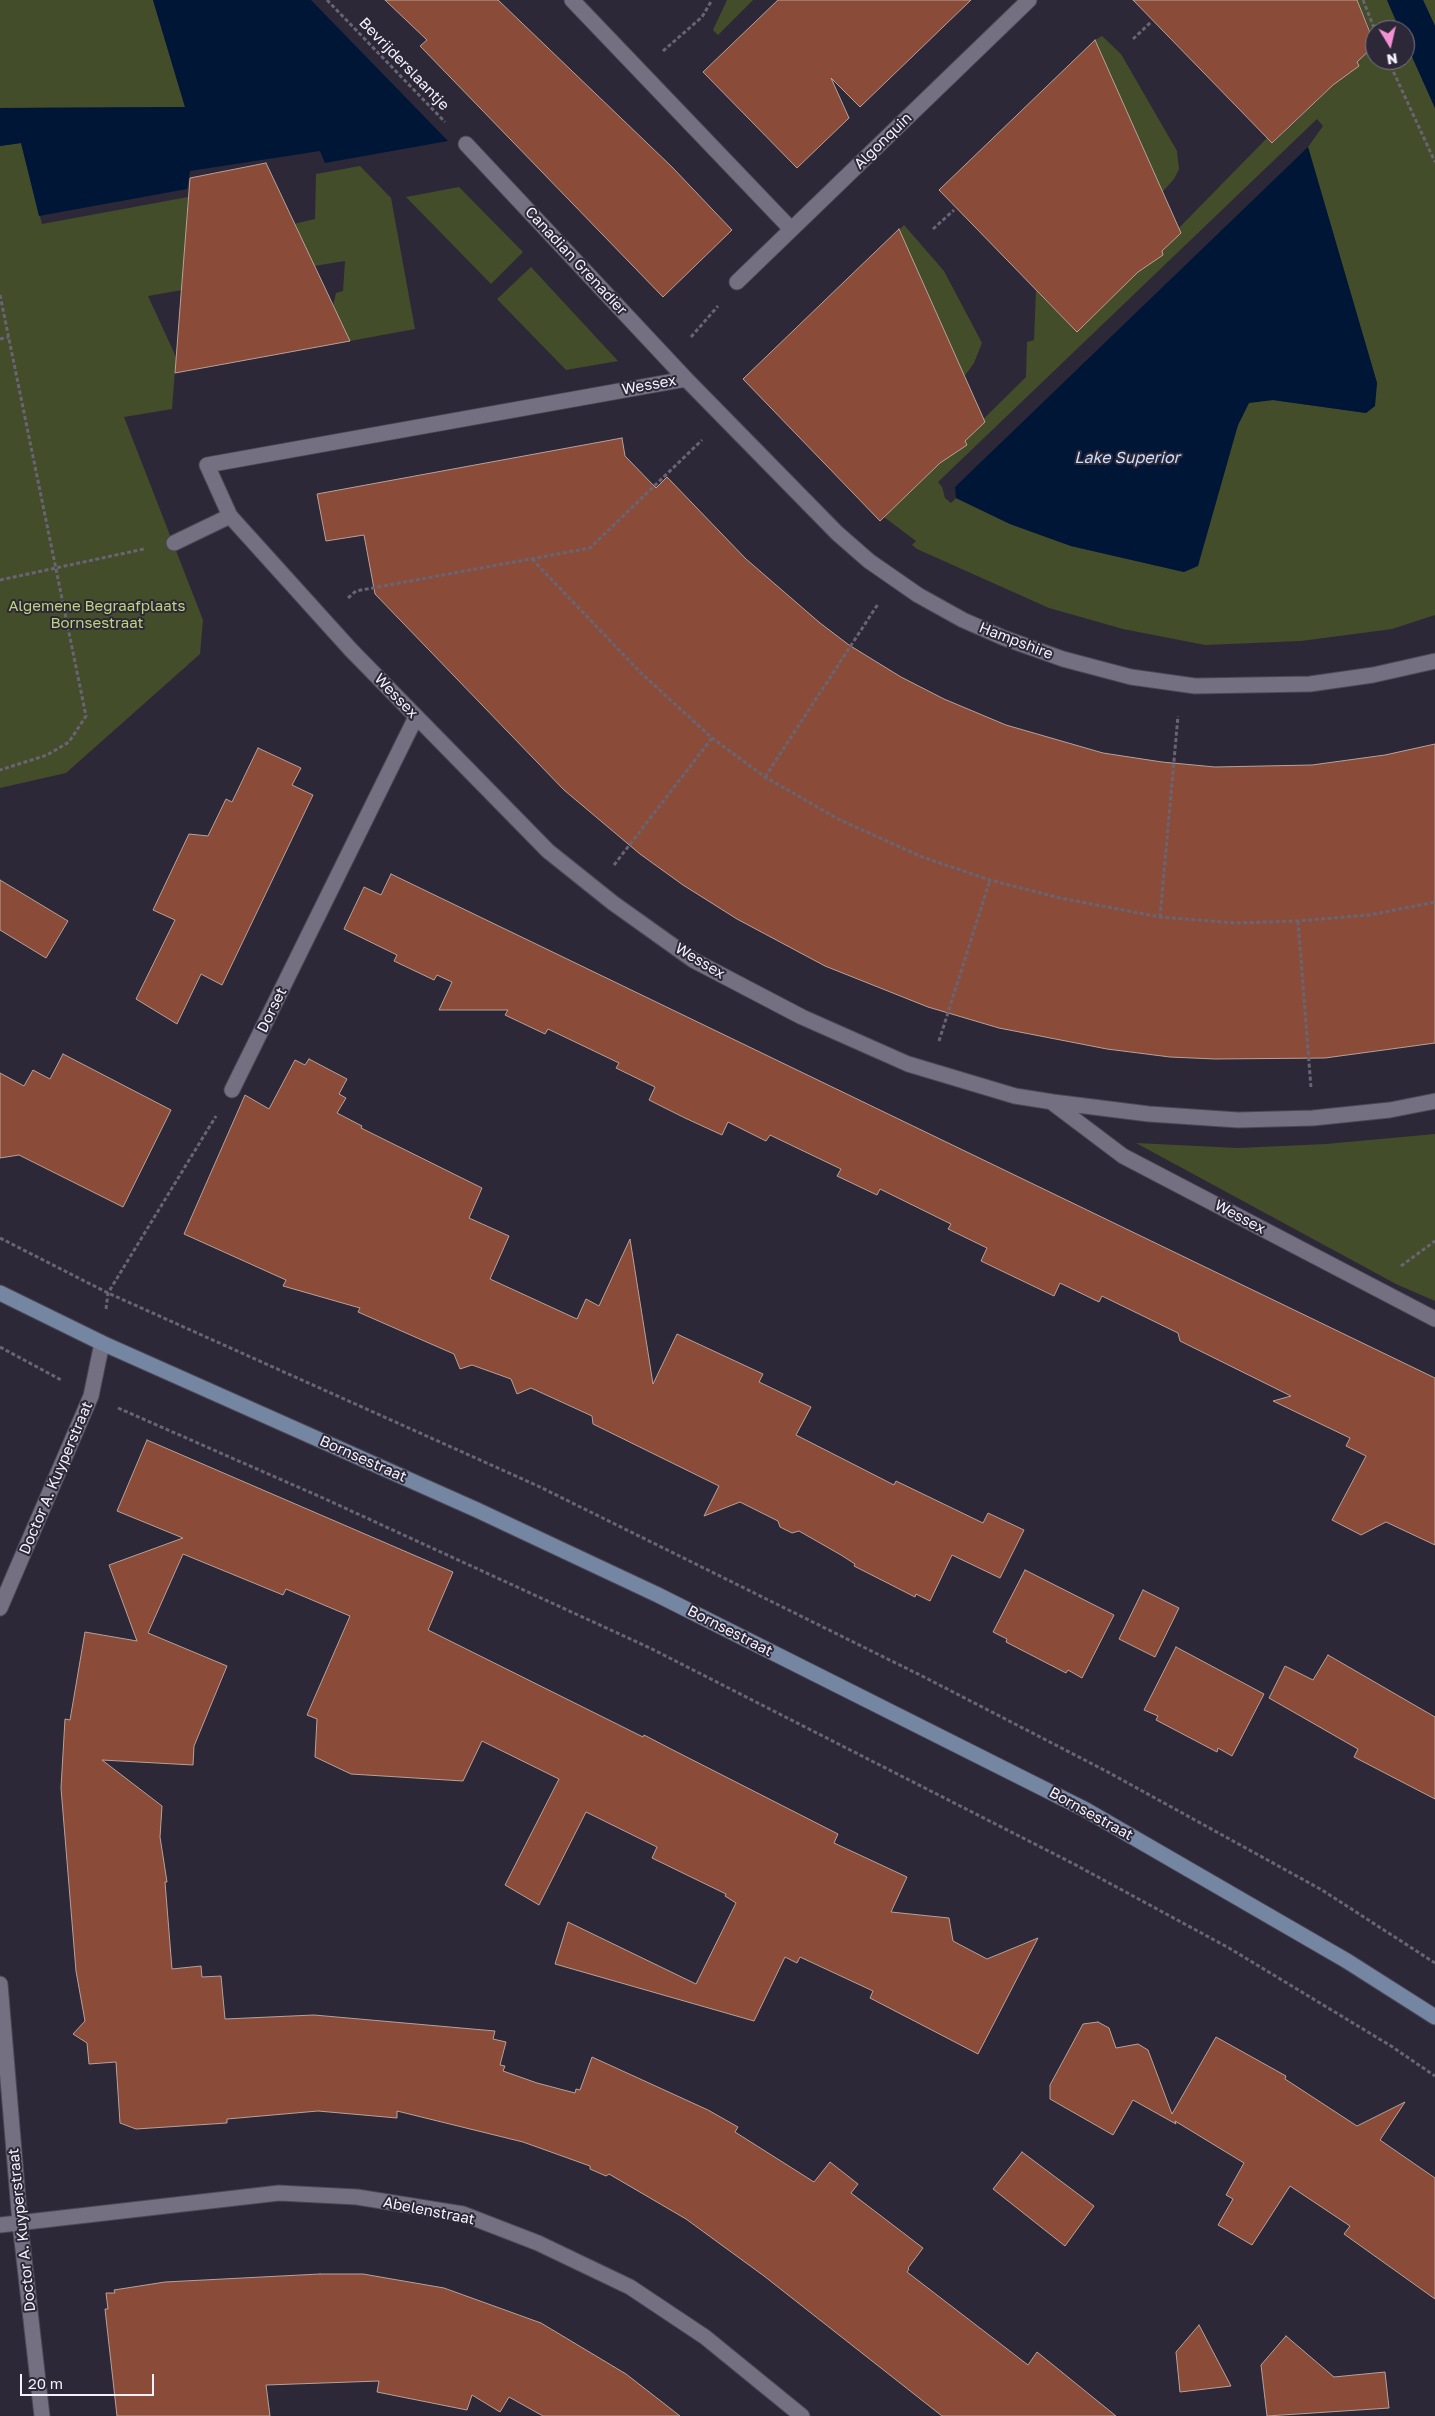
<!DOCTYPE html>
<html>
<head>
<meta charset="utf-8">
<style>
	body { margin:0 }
	#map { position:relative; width:1435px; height:2416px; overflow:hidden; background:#2d2838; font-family:"Golos Text",sans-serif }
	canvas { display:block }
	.north { position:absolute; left:1365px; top:20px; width:50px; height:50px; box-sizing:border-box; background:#2d2838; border:1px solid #7d7886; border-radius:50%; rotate:171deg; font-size:14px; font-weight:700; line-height:20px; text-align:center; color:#f4f1fc }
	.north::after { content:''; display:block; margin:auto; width:18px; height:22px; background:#f491d3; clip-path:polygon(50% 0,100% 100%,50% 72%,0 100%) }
	.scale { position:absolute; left:20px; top:2374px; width:134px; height:22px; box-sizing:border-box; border:2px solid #f4f1fc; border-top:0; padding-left:6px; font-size:15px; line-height:18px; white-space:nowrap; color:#f4f1fc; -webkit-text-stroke:4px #2d2838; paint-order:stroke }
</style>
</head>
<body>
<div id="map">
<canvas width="1435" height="2416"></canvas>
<div class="north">N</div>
<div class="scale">20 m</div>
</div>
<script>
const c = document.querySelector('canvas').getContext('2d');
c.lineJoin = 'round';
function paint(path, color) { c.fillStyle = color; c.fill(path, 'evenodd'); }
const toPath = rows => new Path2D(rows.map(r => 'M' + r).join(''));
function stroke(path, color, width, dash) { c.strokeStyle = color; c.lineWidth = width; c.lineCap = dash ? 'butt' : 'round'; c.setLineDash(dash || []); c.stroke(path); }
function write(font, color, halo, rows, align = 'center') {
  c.font = font + ' "Golos Text",sans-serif'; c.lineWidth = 4; c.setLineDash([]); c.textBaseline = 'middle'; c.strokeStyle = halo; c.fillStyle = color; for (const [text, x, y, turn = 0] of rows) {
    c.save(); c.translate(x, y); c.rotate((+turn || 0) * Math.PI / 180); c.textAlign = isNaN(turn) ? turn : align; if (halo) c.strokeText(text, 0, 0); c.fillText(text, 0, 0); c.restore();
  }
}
paint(toPath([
	[0,0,153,0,185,107,0,108],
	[727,0,753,0,718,35,713,30],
	[1357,0,1387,0,1400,30,1375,30,1375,41],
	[1423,0,1435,0,1435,26],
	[1102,36,1121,54,1177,151,1179,169,1174,179,1149,207,1046,87,1095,40],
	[1405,41,1435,108,1435,615,1392,629,1301,641,1205,645,1123,629,1049,608,917,549,912,545,916,541,884,517,1026,377,1027,342,1034,340,1036,290,1077,332,1267,138,1273,143,1375,45,1375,60,1405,60],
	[1317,119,1323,126,1308,147,1377,383,1374,406,1366,413,1273,400,1249,402,1238,425,1184,572,1071,546,1010,524,956,498,951,503,945,498,942,487,938,482],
	[21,143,42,224,188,197,182,290,148,296,176,357,172,409,124,417,203,620,200,654,66,773,0,788,0,146],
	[360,166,391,198,415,329,350,341,333,306,336,293,343,291,345,261,314,266,294,224,315,219,316,174],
	[459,187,523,252,491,284,406,197],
	[904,225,944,271,982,343,974,363,951,395,853,279],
	[531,267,618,361,566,370,497,299],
	[1435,1134,1435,1301,1396,1284,1136,1143,1238,1148,1326,1144]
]), '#434d2a');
paint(toPath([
	[153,0,311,0,448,141,325,163,320,151,190,171,187,189,39,216,21,143,0,146,0,108,185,107],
	[1387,0,1423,0,1435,26,1435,108,1405,41,1405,30,1400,30],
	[1308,147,1377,383,1375,406,1366,413,1273,400,1249,403,1238,425,1198,566,1184,572,1071,546,1010,524,956,498,955,487]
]), '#001637');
const building = toPath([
	[385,0,498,0,672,167,732,230,663,297,420,46,427,40,385,0],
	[778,0,971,0,860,107,831,78,849,118,797,168,703,72,778,0],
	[1133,0,1357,0,1375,45,1357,62,1359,66,1333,85,1272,143,1133,0],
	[1095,40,1181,233,1162,251,1163,255,1138,272,1077,332,939,190,1095,40],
	[266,163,350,341,175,373,190,178,266,163],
	[899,229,985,422,965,441,967,445,940,463,880,521,743,379,899,229],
	[622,438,625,456,656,488,667,477,746,559,820,623,849,645,901,677,944,699,1006,725,1103,753,1162,762,1215,767,1312,765,1385,755,1435,744,1435,1043,1325,1058,1215,1059,1170,1057,1107,1049,999,1028,928,1007,825,966,737,919,683,885,640,854,564,790,375,594,364,535,326,541,317,494,622,438],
	[258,748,301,768,292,785,313,795,222,985,201,974,177,1024,136,999,175,920,153,910,189,834,208,836,226,799,232,802,258,748],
	[391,874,1435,1378,1435,1545,1386,1522,1361,1535,1332,1520,1366,1456,1346,1446,1350,1438,1273,1401,1291,1396,1180,1341,1178,1333,1102,1296,1099,1302,1060,1283,1054,1296,981,1261,987,1248,948,1229,951,1224,880,1189,877,1195,837,1176,841,1169,770,1135,766,1141,728,1122,722,1135,685,1118,649,1100,655,1087,616,1068,619,1063,548,1029,545,1034,505,1015,508,1010,439,1010,452,982,437,975,434,980,394,961,397,955,344,929,364,887,381,895,391,874],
	[0,880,68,921,46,958,0,930,0,880],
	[63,1054,171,1110,123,1207,19,1155,0,1158,0,1073,24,1086,33,1070,50,1079,63,1054],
	[309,1059,347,1079,339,1094,346,1098,337,1113,362,1126,361,1128,482,1188,469,1218,509,1236,490,1279,577,1319,586,1299,599,1306,630,1239,653,1384,677,1334,763,1374,759,1382,811,1407,796,1435,894,1485,896,1481,983,1523,988,1513,1024,1530,1000,1578,952,1555,930,1601,916,1594,915,1597,854,1566,855,1564,841,1555,799,1531,792,1533,780,1527,778,1521,740,1502,704,1516,719,1486,593,1424,592,1416,531,1388,517,1394,511,1379,472,1365,460,1369,454,1354,358,1312,360,1308,283,1286,286,1280,184,1234,245,1095,269,1109,295,1060,305,1065,309,1059],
	[147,1440,453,1572,428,1630,643,1737,644,1735,669,1748,838,1834,834,1843,907,1877,891,1912,949,1918,953,1941,987,1959,1038,1938,978,2054,870,1998,873,1991,800,1957,797,1963,785,1957,754,2021,555,1964,568,1922,696,1984,736,1903,725,1896,726,1894,652,1858,657,1847,586,1812,539,1905,505,1885,559,1779,482,1741,463,1781,351,1774,315,1757,317,1719,307,1715,350,1616,286,1589,283,1595,183,1554,148,1633,227,1666,194,1746,193,1765,102,1760,162,1806,160,1837,167,1882,165,1882,172,1969,201,1966,202,1977,221,1976,225,2019,314,2015,495,2031,493,2039,506,2042,500,2065,505,2066,503,2071,537,2083,575,2093,576,2089,580,2090,592,2057,708,2110,738,2127,735,2132,814,2182,830,2162,858,2184,851,2193,923,2248,908,2268,909,2269,907,2272,1028,2365,1037,2352,1116,2416,942,2416,764,2276,686,2219,609,2174,606,2176,590,2169,590,2166,523,2142,397,2111,397,2118,318,2111,227,2119,227,2123,136,2129,120,2123,116,2062,89,2064,87,2043,73,2034,85,2021,76,1971,61,1788,65,1719,70,1720,85,1632,137,1641,109,1565,183,1538,117,1511,147,1440],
	[1025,1570,1114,1615,1082,1678,1068,1670,1066,1673,1006,1642,1007,1639,993,1632,1025,1570],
	[1143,1590,1179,1608,1155,1657,1119,1639,1143,1590],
	[1176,1647,1264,1694,1232,1756,1218,1748,1217,1752,1156,1720,1158,1716,1144,1710,1176,1647],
	[1328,1655,1435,1717,1435,1799,1354,1757,1358,1749,1269,1698,1285,1666,1313,1680,1328,1655],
	[1098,2022,1109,2028,1116,2048,1138,2044,1148,2050,1172,2114,1216,2037,1286,2076,1285,2079,1357,2126,1405,2102,1380,2140,1435,2178,1435,2299,1344,2234,1350,2226,1290,2186,1252,2245,1218,2225,1233,2199,1226,2195,1244,2163,1175,2121,1176,2124,1133,2100,1113,2135,1050,2099,1050,2085,1083,2024,1098,2022],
	[1022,2152,1094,2206,1065,2246,993,2189,1022,2152],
	[320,2274,363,2274,444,2288,541,2323,626,2374,680,2416,543,2416,509,2397,500,2412,472,2395,467,2410,377,2392,379,2381,266,2385,270,2416,117,2416,105,2309,108,2309,106,2293,115,2293,114,2290,165,2282,320,2274],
	[1199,2325,1231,2386,1180,2392,1176,2352,1199,2325],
	[1286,2336,1334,2377,1385,2372,1389,2408,1267,2416,1261,2365,1286,2336]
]);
paint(building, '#8a4c38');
stroke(building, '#b7a19a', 1);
const lane = toPath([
	[174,543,230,516]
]);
const street = toPath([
	[572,0,791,229],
	[466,144,686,379,837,533,869,561,918,595,963,620,1004,638,1063,659,1131,677,1195,686,1310,684,1373,675,1435,661],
	[737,282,1029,0],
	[686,379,207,465,230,516,351,650,548,851,613,903,693,960,802,1017,908,1064,1015,1096,1053,1102,1149,1114,1238,1120,1313,1118,1390,1110,1435,1101],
	[232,1090,416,717],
	[1054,1104,1123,1156,1435,1319],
	[0,1608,91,1396,102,1343],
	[0,1984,20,2223,42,2416],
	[0,2225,279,2193,357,2197,463,2214,538,2243,630,2287,705,2337,802,2416]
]);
const secondary = toPath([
	[0,1293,102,1343,477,1510,658,1595,1086,1810,1347,1961,1435,2017]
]);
stroke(lane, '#4b4754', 17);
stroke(street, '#4b4754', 17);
stroke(secondary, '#4b4754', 17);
stroke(toPath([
	[327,0,445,122],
	[1363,0,1375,30],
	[1133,39,1151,22],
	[663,51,702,17,712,0],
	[1388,60,1435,162],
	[933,229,954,210],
	[0,295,86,716,69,742,47,755,0,770],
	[691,337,718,306],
	[0,339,9,337],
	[532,559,641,673,712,738,765,777,838,819,922,857,990,880,1060,898,1160,917,1235,923,1298,921,1369,915,1435,902],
	[0,580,144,549],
	[348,598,356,591,590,548,702,440],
	[765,777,878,604],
	[614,865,712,738],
	[1160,917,1178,716],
	[1298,921,1311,1088],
	[939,1041,990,880],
	[0,1238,108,1293,538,1486,924,1677,1106,1771,1322,1890,1435,1963],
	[1401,1266,1435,1241],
	[106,1309,108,1293,216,1116],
	[0,1347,63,1381],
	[118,1408,323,1498,650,1648,1074,1864,1229,1948,1391,2046,1435,2076]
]), '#696473', 3, [4, 2.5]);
stroke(lane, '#746f81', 15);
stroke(street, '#746f81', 15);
stroke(secondary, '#7486a2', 15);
write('15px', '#f4f1fc', '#2d2838', [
	["Bevrijderslaantje",404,64,46],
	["Algonquin",883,141,-44],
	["Canadian Grenadier",576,261,47],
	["Wessex",649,385,-10],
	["Hampshire",1016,641,21],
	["Wessex",396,696,46],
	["Wessex",700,961,31],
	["Dorset",272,1010,-64],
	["Wessex",1240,1217,28],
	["Bornsestraat",363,1459,24],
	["Doctor A. Kuyperstraat",56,1478,-67],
	["Bornsestraat",730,1631,27],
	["Bornsestraat",1091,1814,29],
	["Abelenstraat",429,2211,11],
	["Doctor A. Kuyperstraat",22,2230,-96]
]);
write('15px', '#bcd479', '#2d2838', [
	["Algemene Begraafplaats",97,606],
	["Bornsestraat",97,623]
]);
write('italic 16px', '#c8dffd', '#2d2838', [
	["Lake Superior",1127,458]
]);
</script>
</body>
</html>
